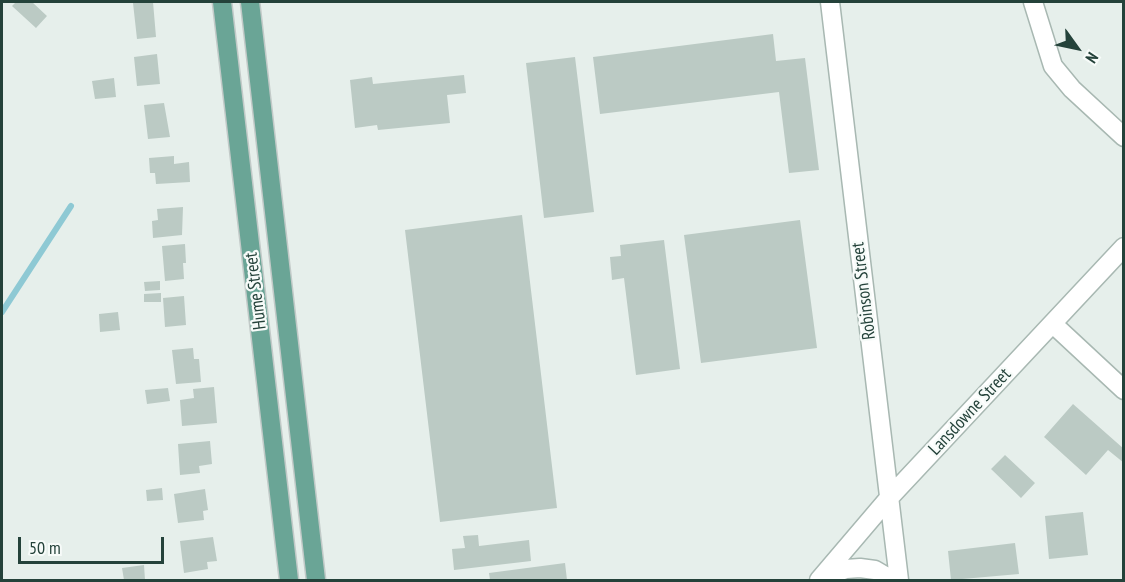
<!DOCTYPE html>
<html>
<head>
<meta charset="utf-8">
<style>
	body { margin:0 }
	#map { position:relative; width:1125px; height:582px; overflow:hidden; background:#e6efeb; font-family:"PT Sans Narrow",sans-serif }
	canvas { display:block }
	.frame { position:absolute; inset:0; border:3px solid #24423a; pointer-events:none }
	.north { position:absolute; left:1047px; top:18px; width:60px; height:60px; -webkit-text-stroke:4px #f7fbf9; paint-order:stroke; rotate:123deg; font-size:16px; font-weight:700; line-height:24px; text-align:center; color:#24423a }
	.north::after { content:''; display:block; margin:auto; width:21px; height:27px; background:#24423a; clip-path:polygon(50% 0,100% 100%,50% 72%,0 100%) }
	.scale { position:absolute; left:18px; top:537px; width:146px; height:27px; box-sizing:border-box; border:3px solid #24423a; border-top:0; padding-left:8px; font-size:18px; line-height:21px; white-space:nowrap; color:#24423a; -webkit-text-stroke:4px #f7fbf9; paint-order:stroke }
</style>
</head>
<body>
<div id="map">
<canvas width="1125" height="582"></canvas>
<div class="frame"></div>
<div class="north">N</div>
<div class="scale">50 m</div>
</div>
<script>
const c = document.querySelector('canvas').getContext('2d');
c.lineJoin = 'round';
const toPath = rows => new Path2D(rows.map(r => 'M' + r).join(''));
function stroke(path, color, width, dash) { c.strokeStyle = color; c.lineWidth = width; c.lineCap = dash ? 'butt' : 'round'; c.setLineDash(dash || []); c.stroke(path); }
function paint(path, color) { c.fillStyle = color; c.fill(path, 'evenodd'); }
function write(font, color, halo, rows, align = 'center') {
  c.font = font + ' "PT Sans Narrow",sans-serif'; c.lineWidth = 4.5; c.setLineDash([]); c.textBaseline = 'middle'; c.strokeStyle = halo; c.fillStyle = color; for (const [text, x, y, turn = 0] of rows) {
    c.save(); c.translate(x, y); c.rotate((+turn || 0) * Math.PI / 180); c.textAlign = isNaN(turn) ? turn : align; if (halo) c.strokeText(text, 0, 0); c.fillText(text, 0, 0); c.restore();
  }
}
stroke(toPath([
	[2,312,71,206]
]), '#8ec9d4', 6);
paint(toPath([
	[16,2,32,2,47,16,36,28,12,6],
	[153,2,156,37,137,39,133,3],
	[773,34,776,61,805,58,819,170,789,173,779,92,600,114,593,57],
	[157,54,160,84,137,86,134,57],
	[575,57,594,212,544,218,526,63],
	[464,75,466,93,447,95,450,123,378,130,377,125,355,128,350,80,372,77,373,84],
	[114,78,116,97,95,99,92,81],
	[164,103,170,137,148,139,144,105],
	[174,156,174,164,189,162,190,182,156,184,155,173,150,173,149,158],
	[183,207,182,235,153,238,152,221,158,220,157,209],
	[522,215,557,508,440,522,405,230],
	[800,220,817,348,701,363,684,235],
	[664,240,680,369,636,375,624,278,612,280,610,257,621,256,620,245],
	[185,244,186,263,183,263,184,279,165,281,162,246],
	[160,281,160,290,145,291,144,282],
	[161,293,161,302,144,302,144,294],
	[184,296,186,325,165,327,163,298],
	[118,312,120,330,100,332,99,314],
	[193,348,194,359,199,359,201,382,176,384,172,350],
	[214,387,217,423,182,426,180,400,194,398,193,389],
	[168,388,170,401,147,404,145,390],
	[1073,404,1124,449,1124,463,1108,450,1086,475,1044,437],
	[210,441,212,464,199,466,200,473,180,475,178,444],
	[1005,455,1035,483,1021,498,991,469],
	[162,488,163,500,147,501,146,490],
	[205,489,208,510,203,511,204,520,178,523,174,494],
	[1083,512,1088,555,1049,559,1045,516],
	[478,535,479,546,529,540,531,561,454,570,452,549,465,548,463,536],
	[213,537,217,561,207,562,208,569,184,573,180,541],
	[1015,543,1019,574,951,580,948,551],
	[565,563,567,580,490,580,489,573],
	[144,565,145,580,124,580,122,568]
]), '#bbcac4');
const minor = toPath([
	[830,2,899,580],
	[1033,2,1053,66,1072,89,1124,137],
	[1053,324,1124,390],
	[824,577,846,569,860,568,875,570,892,580],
	[819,580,888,499,1124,247]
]);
const major = toPath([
	[222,2,289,580],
	[250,2,316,580]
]);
stroke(minor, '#a8b8b2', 21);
stroke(major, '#c2cac8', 21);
stroke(minor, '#fff', 18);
stroke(major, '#6aa596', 18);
write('18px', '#24423a', '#f7fbf9', [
	["Hume Street",256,291,-97],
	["Robinson Street",864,291,-97],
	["Lansdowne Street",970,412,-47]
]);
</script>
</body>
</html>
